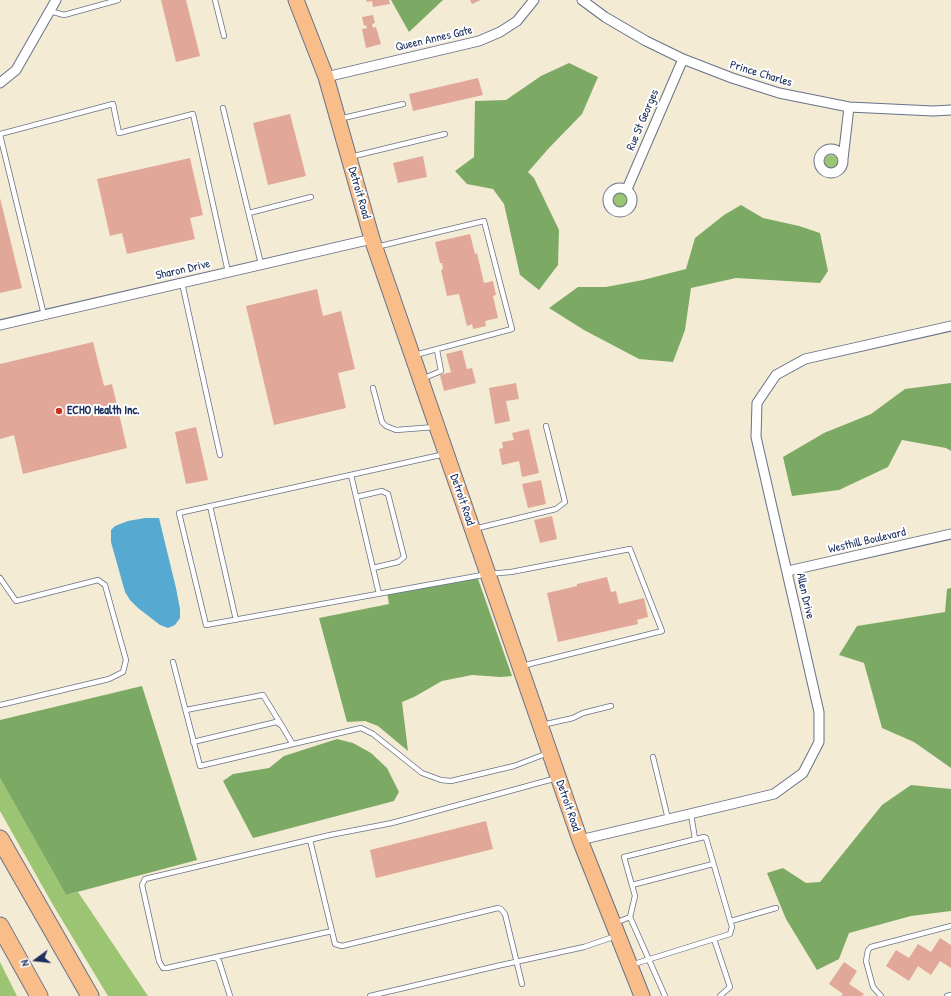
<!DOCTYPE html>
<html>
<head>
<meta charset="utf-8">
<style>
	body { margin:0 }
	#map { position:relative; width:951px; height:996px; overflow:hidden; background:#f4ebd5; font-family:"Patrick Hand",sans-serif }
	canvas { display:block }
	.north { position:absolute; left:16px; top:940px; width:40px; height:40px; -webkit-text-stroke:3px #fff; paint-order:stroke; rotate:255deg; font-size:11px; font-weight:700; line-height:16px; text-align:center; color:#1b2f5e }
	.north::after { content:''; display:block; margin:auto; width:14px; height:18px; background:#1b2f5e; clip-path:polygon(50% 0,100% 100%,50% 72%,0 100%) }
</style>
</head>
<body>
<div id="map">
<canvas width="951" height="996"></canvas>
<div class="north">N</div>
</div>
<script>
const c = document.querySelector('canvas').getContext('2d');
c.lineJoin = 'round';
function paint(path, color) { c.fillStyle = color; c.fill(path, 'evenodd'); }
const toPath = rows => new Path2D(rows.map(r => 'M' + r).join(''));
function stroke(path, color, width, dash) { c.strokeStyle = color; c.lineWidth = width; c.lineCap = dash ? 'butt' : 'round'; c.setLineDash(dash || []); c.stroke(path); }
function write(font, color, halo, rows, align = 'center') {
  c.font = font + ' "Patrick Hand",sans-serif'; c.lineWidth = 4; c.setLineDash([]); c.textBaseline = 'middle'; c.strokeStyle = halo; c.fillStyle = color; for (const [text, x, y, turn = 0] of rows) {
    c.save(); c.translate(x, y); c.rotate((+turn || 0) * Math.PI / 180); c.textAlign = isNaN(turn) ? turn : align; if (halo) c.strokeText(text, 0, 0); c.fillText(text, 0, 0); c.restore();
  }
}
paint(toPath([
	'824 162a7 7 0 1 1 14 0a7 7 0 1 1-14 0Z',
	'613 200a7 7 0 1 1 14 0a7 7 0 1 1-14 0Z',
	[0,778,66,895,78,892,148,996,108,996,53,905,0,811],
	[0,962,17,996,0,996]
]), '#9bc572');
paint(toPath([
	[391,0,443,0,409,32],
	[569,63,598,77,582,114,549,148,528,172,534,178,559,230,558,265,539,290,520,275,504,204,493,189,467,184,455,171,474,157,475,101,506,100,541,76],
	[741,205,763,218,799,226,820,233,828,271,820,283,736,278,691,288,685,330,673,362,639,359,584,330,549,308,578,287,606,287,643,280,686,269,695,238,724,215],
	[951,383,951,451,946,448,902,440,888,467,839,490,792,496,783,457,824,433,871,414,905,389],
	[477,576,512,676,501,677,472,675,442,681,414,697,402,702,408,751,378,726,365,721,347,722,319,618,389,604,387,592],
	[951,588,951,768,914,742,882,728,864,663,839,655,857,626,945,612,947,589],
	[142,686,197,860,66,895,0,778,0,720],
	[337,739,353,743,371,753,387,768,399,792,394,801,253,838,223,781,233,774,269,768,284,756],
	[911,785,951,789,951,911,911,916,849,933,839,959,817,970,786,919,767,873,783,868,806,883,820,882,882,805]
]), '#7caa64');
paint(toPath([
	[145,518,159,518,176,588,180,609,180,618,175,625,168,628,160,625,138,608,130,600,125,592,111,542,111,530,115,526,128,521]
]), '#56aad2');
paint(toPath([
	[161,0,186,0,200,56,176,62],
	[366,0,389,0,390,4,373,7,372,1,367,2],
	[470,0,481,0,472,4],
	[373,15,375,23,372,24,373,28,376,27,381,44,366,48,362,29,367,28,366,25,364,26,362,17],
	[478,78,483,95,413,111,409,94],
	[290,114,306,176,268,185,253,123],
	[423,156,427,177,398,183,393,163],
	[190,158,203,215,190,218,195,239,127,254,122,233,110,236,97,179],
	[0,198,22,288,0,293],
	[470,234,475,254,477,253,484,283,493,281,496,295,493,296,498,318,485,321,486,326,473,329,472,324,467,326,459,294,447,296,441,270,443,269,442,263,440,263,435,242],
	[317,289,323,316,341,311,355,369,338,373,346,408,274,425,246,306],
	[93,342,104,386,112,384,127,448,23,474,14,435,0,439,0,364],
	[462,350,467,369,472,368,476,383,444,391,440,375,451,372,446,354],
	[516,383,519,399,506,401,510,421,495,424,489,388],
	[196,427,208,480,186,484,175,432],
	[529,429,539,473,522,477,519,461,502,465,499,449,503,448,502,442,514,440,512,433],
	[541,480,546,504,528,508,522,484],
	[552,516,557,539,540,543,534,520],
	[607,577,611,592,616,591,619,604,644,598,648,617,637,620,638,624,558,642,547,593,577,586,577,584],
	[486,821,493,849,376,878,370,850],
	[940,938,951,945,951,968,940,961,931,975,918,966,909,981,886,966,896,950,909,958,918,944,931,952],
	[844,962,857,971,849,984,864,994,862,996,841,996,843,994,829,984]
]), '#e1a798');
const service = toPath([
	[215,0,224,36],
	[50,11,64,15,118,0],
	[223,108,261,264],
	[339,119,403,104],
	[0,134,113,104,119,133,193,114,228,272],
	[0,135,44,315],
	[350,157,445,134],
	[249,213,311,197],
	[376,247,484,221,512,329,415,355],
	[182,283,220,455],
	[422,379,441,371,437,350],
	[373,388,382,422,386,426,396,430,435,427],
	[445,454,179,513,206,625,488,574,511,572,630,549,662,631,522,666],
	[351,475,379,594],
	[356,497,382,491,388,494,404,557,398,562,373,568],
	[210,506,236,620],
	[474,529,556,509,565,502,546,426],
	[0,578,16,601,98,580,105,585,126,660,123,672,109,679,0,705],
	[173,662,200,766,361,728,373,734,422,773,441,780,451,781,514,766,548,753],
	[186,710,263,695,282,726],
	[542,725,573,718,583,713,611,706],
	[193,742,276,722,282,726,292,743],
	[653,757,668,819],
	[691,814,695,839],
	[310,840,335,944,342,946,498,908,501,909,505,914,522,984],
	[632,885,713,864],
	[731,921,776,908],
	[615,923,630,917],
	[332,931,167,968,163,968,159,961,142,885,145,879,330,835,392,823,557,778],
	[213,958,216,958,219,961,230,996],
	[631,965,714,939],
	[370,996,497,966,584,947,616,936],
	[665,996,630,917,635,896,624,857,704,837,706,838,732,927,730,934,714,939,730,987,720,996],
	[881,996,873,987,866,961,868,950,871,947,951,926],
	[947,996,951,995]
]);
const minor = toPath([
	[582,0,605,17,646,41,683,59,732,78,779,93,849,107,933,111,951,110],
	[326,77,479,41,500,32,517,21,534,0],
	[0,83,16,70,56,0],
	'819 161a12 12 0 1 1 24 0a12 12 0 1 1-24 0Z',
	[843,159,849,107],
	'608 200a12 12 0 1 1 24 0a12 12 0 1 1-24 0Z',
	[627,189,683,59],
	[0,325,372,239],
	[788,571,951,534],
	[580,840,774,794,803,773,819,742,819,712,756,437,757,403,776,375,805,359,951,326]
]);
const primary = toPath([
	[296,0,326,77,372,239,580,840,642,996]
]);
const motorway = toPath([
	[0,839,90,996],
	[0,926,39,996]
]);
stroke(service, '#677188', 6);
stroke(minor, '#677188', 11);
stroke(primary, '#677188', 17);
stroke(motorway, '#677188', 19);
stroke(service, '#fff', 4.5);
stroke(minor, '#fff', 9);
stroke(primary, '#f8bd89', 15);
stroke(motorway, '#f8bd89', 17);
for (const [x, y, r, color] of [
	[59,411,4,"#c8321e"]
]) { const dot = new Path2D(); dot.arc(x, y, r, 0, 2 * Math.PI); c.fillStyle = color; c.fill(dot); stroke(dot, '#fff', 1.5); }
write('12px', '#1b2f5e', '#fff', [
	["Queen Annes Gate",434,39,-13],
	["Prince Charles",761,74,17],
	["Rue St Georges",643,120,-67],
	["Detroit Road",359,193,74],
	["Sharon Drive",183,270,-13],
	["Detroit Road",462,500,71],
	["Westhill Boulevard",867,541,-13],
	["Allen Drive",805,596,77],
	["Detroit Road",568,806,71]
]);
write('bold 12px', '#1b2f5e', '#fff', [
	["ECHO Health Inc.",67,411]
], 'left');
</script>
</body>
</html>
